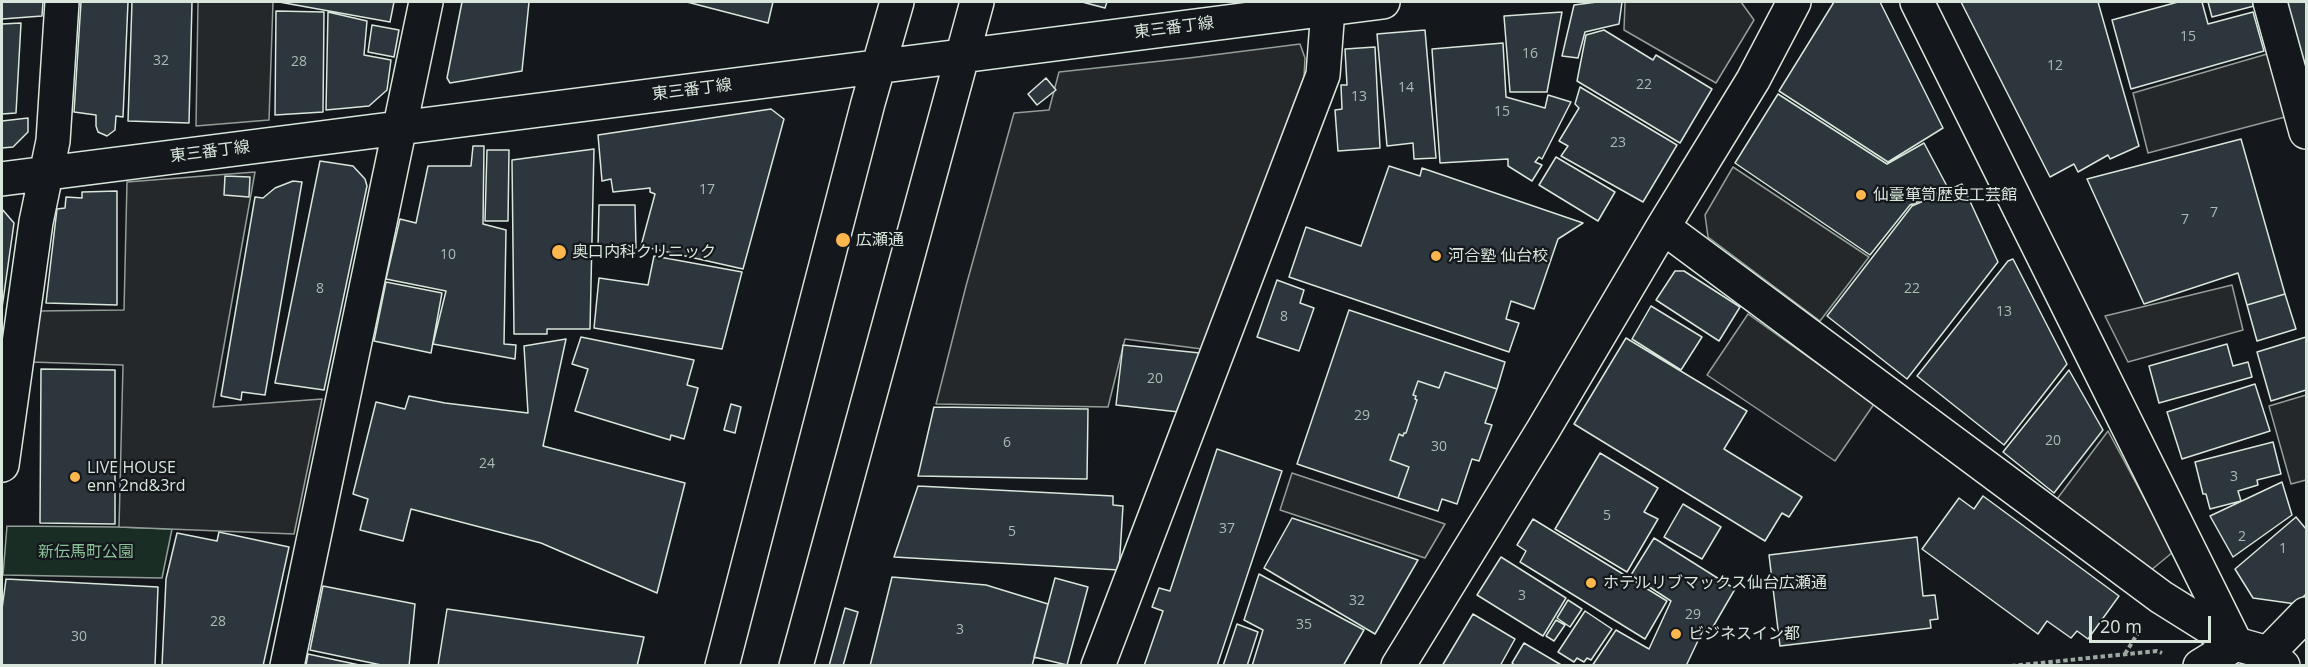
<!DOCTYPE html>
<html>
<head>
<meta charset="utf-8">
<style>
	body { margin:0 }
	#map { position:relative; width:2308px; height:667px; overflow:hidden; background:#14181c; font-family:"Open Sans",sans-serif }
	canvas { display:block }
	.frame { position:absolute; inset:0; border:3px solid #d8e6dc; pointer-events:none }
	.scale { position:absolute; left:2089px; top:616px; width:122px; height:27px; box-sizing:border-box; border:3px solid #d8e6dc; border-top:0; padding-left:8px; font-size:18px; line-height:21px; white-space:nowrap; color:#d8e6dc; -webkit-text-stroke:4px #14181c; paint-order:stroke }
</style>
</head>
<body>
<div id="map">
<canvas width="2308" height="667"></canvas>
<div class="frame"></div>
<div class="scale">20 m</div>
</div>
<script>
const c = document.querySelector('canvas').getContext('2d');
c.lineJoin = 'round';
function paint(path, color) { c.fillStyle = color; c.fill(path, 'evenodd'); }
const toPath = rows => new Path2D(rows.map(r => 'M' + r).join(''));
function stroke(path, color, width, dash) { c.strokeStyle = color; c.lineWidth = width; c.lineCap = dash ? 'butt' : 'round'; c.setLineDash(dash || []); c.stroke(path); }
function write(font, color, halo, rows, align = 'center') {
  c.font = font + ' "Open Sans","Noto Sans JP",sans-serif'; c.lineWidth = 4.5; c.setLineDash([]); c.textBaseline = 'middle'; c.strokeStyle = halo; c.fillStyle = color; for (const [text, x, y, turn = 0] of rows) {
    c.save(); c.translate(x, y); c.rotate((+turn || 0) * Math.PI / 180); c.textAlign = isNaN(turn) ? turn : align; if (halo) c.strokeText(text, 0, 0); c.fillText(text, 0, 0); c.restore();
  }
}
const green = toPath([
	[7,526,119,527,172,529,162,578,3,575,7,526]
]);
paint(green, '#1a2d24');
stroke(green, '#939e99', 1.5);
const parking = toPath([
	[198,2,273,2,269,120,196,126,198,2],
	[1625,2,1741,2,1754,20,1716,83,1624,30,1625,2],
	[1300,44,1305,58,1304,77,1202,349,1125,339,1108,407,936,404,966,286,1014,113,1049,110,1059,72,1189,58,1300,44],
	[2267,54,2285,117,2148,153,2133,93,2267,54],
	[1733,167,1869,257,1820,321,1708,237,1705,215,1733,167],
	[255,172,213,407,322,399,294,534,119,527,123,365,31,362,37,311,124,310,127,182,255,172],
	[2232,285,2243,330,2128,362,2105,316,2232,285],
	[1748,314,1874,404,1835,461,1707,375,1748,314],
	[2306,395,2306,480,2291,484,2269,406,2306,395],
	[2108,431,2173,552,2150,571,2057,499,2108,431],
	[1292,473,1445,524,1425,558,1280,510,1292,473]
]);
paint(parking, '#24282b');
stroke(parking, '#939e99', 1.5);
const building = toPath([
	[2,2,43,2,42,16,2,19,2,2],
	[81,2,128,2,123,117,116,116,115,130,107,136,98,132,96,126,96,115,74,112,81,2],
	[132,2,192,2,189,123,128,121,132,2],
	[279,2,394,2,390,22,279,2],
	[462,2,529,2,522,71,450,83,447,78,462,2],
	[687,2,773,2,768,23,687,2],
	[1082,2,1107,2,1105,8,1082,2],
	[1597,2,1622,2,1619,24,1585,32,1578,58,1562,56,1574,5,1597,2],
	[1834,2,1880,2,1943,128,1888,162,1779,91,1834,2],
	[1961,2,2098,2,2139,146,2110,159,2108,155,2078,172,2074,164,2050,177,1961,2],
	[2178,2,2202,2,2208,24,2253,12,2264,51,2131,89,2112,20,2178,2],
	[2208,2,2252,2,2254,6,2212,17,2208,2],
	[2283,2,2306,2,2306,63,2298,65,2283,2],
	[276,11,324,12,323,112,275,115,276,11],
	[328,12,367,21,364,55,391,60,387,90,369,106,326,110,328,12],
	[1562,12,1547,92,1510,92,1504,16,1562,12],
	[21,23,16,113,2,114,2,24,21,23],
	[372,25,399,30,394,57,368,52,372,25],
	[1425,30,1436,158,1414,159,1413,143,1387,146,1377,34,1425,30],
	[1604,30,1653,60,1656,55,1712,89,1680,143,1577,81,1586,35,1604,30],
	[1503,43,1506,97,1545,108,1548,95,1571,102,1542,159,1539,157,1535,162,1542,165,1532,181,1508,166,1508,159,1440,163,1432,49,1503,43],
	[1375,47,1380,148,1338,151,1335,110,1342,109,1341,85,1347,85,1345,49,1375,47],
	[1046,78,1056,90,1037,105,1028,94,1046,78],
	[1580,87,1677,145,1643,202,1561,156,1568,146,1559,141,1579,108,1575,104,1580,87],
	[1778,94,1887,164,1924,143,1948,188,1910,205,1870,255,1735,163,1778,94],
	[771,109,784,119,743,269,641,246,655,194,650,192,650,188,613,192,611,179,602,181,598,135,771,109],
	[28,118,28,132,13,147,2,148,2,121,28,118],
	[2241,139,2285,294,2247,305,2238,273,2144,304,2087,179,2241,139],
	[473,146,484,146,483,224,506,230,504,344,516,345,515,359,433,344,446,291,386,279,400,219,416,223,428,166,471,166,473,146],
	[594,149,590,329,547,329,547,334,514,334,512,160,594,149],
	[487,150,509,150,508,221,485,221,487,150],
	[1556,157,1615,192,1598,221,1539,185,1556,157],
	[320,161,353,166,365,179,367,186,324,390,275,383,320,161],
	[1389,166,1420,176,1422,168,1583,223,1558,239,1534,309,1511,301,1506,319,1519,323,1509,352,1289,277,1306,227,1361,246,1389,166],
	[225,176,250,177,249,197,224,195,225,176],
	[293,181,302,182,265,395,242,392,241,400,221,396,255,197,263,198,275,188,293,181],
	[1962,184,1998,262,1907,379,1827,316,1912,206,1962,184],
	[117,191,117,305,46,303,57,209,65,208,66,197,82,198,82,192,117,191],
	[599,205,635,205,636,248,598,248,599,205],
	[2,209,14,223,2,308,2,209],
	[654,256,742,272,722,349,594,328,599,278,648,285,654,256],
	[2013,259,2067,364,2004,445,1917,376,2008,261,2013,259],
	[1675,271,1684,271,1740,307,1719,341,1656,300,1675,271],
	[1277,280,1304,290,1300,303,1314,308,1299,351,1257,337,1277,280],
	[386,282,442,293,431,353,374,341,386,282],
	[2285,294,2296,329,2257,341,2247,305,2285,294],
	[1651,306,1702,337,1681,370,1632,339,1651,306],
	[1349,310,1505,362,1497,389,1445,372,1439,388,1418,381,1413,395,1416,396,1415,399,1417,400,1406,433,1404,433,1403,436,1399,434,1390,460,1409,467,1398,498,1297,464,1349,310],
	[581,337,694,360,687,385,698,388,684,439,671,435,670,440,575,411,588,369,572,364,581,337],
	[2306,337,2306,390,2271,401,2257,352,2306,337],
	[1626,338,1747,411,1724,449,1802,497,1789,517,1782,513,1765,541,1574,424,1626,338],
	[566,339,543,446,685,483,657,593,541,543,411,509,403,541,360,530,368,499,353,494,376,402,405,409,409,396,445,403,528,413,524,346,566,339],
	[2227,344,2233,366,2248,362,2252,377,2159,403,2149,366,2227,344],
	[1123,345,1200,353,1179,412,1116,405,1123,345],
	[41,369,115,370,115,524,40,523,41,369],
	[2069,370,2103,430,2054,493,2003,452,2069,370],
	[1445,372,1497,389,1485,423,1492,425,1479,461,1472,459,1457,504,1442,499,1438,511,1398,498,1409,467,1390,460,1399,434,1403,436,1404,433,1406,433,1417,400,1415,399,1416,396,1413,395,1418,381,1439,388,1445,372],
	[2255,384,2270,431,2182,459,2167,412,2255,384],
	[731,404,741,407,735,433,724,430,731,404],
	[934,407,1088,409,1087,479,918,476,934,407],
	[2273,442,2281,474,2257,480,2258,485,2238,491,2241,501,2210,509,2206,494,2203,494,2195,462,2273,442],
	[1217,449,1282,471,1217,666,1144,666,1163,611,1152,607,1159,588,1170,591,1217,449],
	[1600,453,1658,488,1644,512,1658,519,1627,572,1555,529,1600,453],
	[2282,482,2292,515,2233,557,2210,516,2282,482],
	[918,486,1113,496,1113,505,1123,506,1119,570,894,557,918,486],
	[1983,496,2119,596,2088,639,2077,631,2071,638,2047,621,2038,634,1922,549,1959,498,1974,509,1983,496],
	[1683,504,1721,527,1702,559,1664,537,1683,504],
	[2296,517,2306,529,2306,594,2296,604,2253,598,2235,569,2296,517],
	[1292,518,1418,560,1375,634,1264,568,1292,518],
	[1533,519,1667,601,1645,639,1520,562,1526,551,1517,545,1533,519],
	[219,532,289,547,263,666,162,666,166,579,177,533,217,541,219,532],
	[1917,537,1923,596,1935,595,1938,619,1930,620,1931,628,1780,646,1769,555,1917,537],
	[1654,538,1735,589,1710,632,1704,628,1686,666,1592,666,1616,630,1649,649,1671,601,1631,575,1654,538],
	[1501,557,1566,598,1543,636,1477,595,1501,557],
	[1259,574,1364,630,1343,666,1252,666,1263,630,1244,620,1259,574],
	[892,577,986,585,1048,604,1032,666,870,666,892,577],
	[1055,578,1088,587,1067,665,1034,657,1055,578],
	[6,579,158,587,155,666,2,666,2,609,6,579],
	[323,586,415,604,409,666,386,666,310,650,323,586],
	[1568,600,1582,609,1570,627,1557,618,1568,600],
	[845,608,858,612,843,666,829,666,845,608],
	[447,609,644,637,637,666,438,666,447,609],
	[1585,611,1612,629,1591,660,1587,658,1584,662,1577,658,1574,662,1558,652,1585,611],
	[1473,614,1515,639,1500,666,1442,666,1473,614],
	[1556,620,1565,625,1554,641,1546,636,1556,620],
	[1237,624,1258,632,1247,666,1223,666,1237,624],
	[1524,643,1563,666,1516,666,1512,663,1524,643],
	[308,654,364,666,306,666,308,654]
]);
paint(building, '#2c363c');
stroke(building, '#d8e6dc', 1.5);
const minor = toPath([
	[1917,2,2236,644],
	[2270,2,2306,132],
	[2,179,1383,2],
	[1663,227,2161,597,2236,644,2268,653,2283,666],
	[2,465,36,222,53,141,62,2],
	[2268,653,2306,614],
	[287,666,426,2],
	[722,666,868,103,897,2],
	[796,666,977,2],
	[1098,666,1323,75,1328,9],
	[1398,666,1543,430,1663,227,1753,80,1794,2],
	[2200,666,2236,644]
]);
stroke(minor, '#d8e6dc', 36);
stroke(toPath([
	[2125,654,2141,628],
	[2011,666,2157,651,2162,653]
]), '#9da8a2', 4, [4.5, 3]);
stroke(minor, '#14181c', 33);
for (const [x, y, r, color] of [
	[1861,195,6,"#ffb74d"],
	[843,240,8,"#ffb74d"],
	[559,252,8,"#ffb74d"],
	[1436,256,6,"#ffb74d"],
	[75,477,6,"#ffb74d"],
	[1591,583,6,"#ffb74d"],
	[1676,634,6,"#ffb74d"]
]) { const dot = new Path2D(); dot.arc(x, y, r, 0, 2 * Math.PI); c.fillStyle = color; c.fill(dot); stroke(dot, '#14181c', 2); }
write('14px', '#adbab4', null, [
	["15",2188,37],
	["16",1530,54],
	["32",161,61],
	["28",299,62],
	["12",2055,66],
	["22",1644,85],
	["14",1406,88],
	["13",1359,97],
	["15",1502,112],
	["23",1618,143],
	["17",707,190],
	["7",2214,213],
	["7",2185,220],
	["10",448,255],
	["8",320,289],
	["22",1912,289],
	["13",2004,312],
	["8",1284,317],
	["20",1155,379],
	["29",1362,416],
	["20",2053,441],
	["6",1007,443],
	["30",1439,447],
	["24",487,464],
	["3",2234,477],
	["5",1607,516],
	["37",1227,529],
	["5",1012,532],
	["2",2242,537],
	["1",2283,549],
	["3",1522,596],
	["32",1357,601],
	["29",1693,615],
	["28",218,622],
	["35",1304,625],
	["3",960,630],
	["30",79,637]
]);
write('16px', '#d8e6dc', '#14181c', [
	["東三番丁線",1174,28,-7],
	["東三番丁線",692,90,-7],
	["東三番丁線",210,152,-7]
]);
write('16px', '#d8e6dc', '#14181c', [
	["仙臺箪笥歴史工芸館",1873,195],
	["広瀬通",856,240],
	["奥口内科クリニック",572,252],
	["河合塾 仙台校",1448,256],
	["LIVE HOUSE",87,468],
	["enn 2nd&3rd",87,486],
	["ホテルリブマックス仙台広瀬通",1603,583],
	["ビジネスイン都",1688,634]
], 'left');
write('16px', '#8ac095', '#14181c', [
	["新伝馬町公園",86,552]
]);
</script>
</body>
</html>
